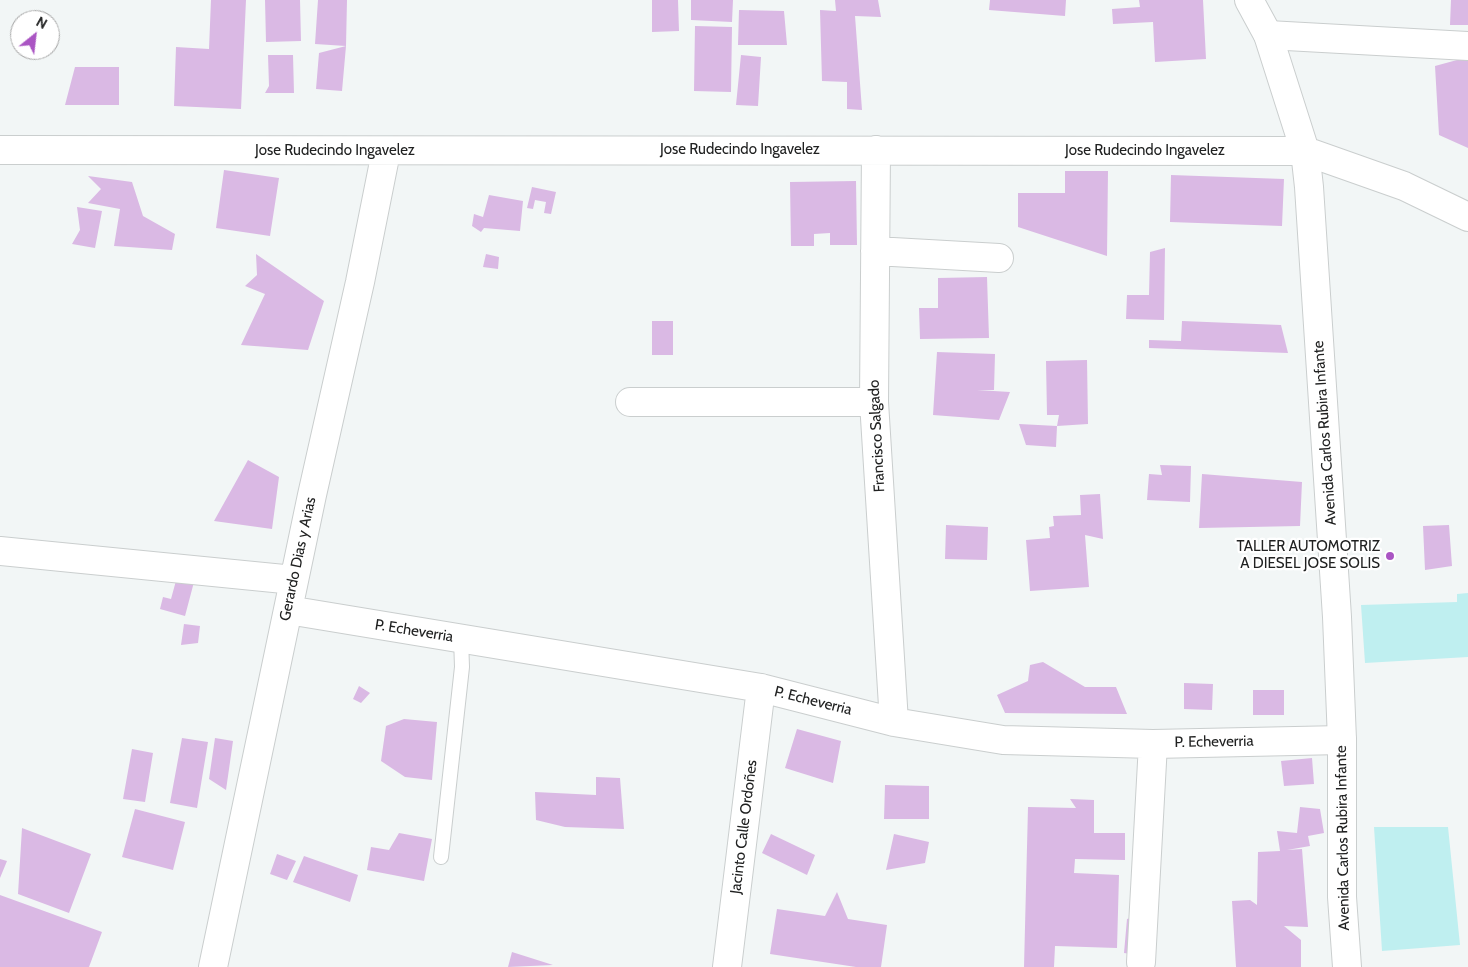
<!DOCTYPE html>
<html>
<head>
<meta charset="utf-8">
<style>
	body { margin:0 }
	#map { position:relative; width:1468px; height:967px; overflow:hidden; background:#f2f6f6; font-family:Cabin,sans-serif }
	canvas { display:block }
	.north { position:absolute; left:10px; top:10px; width:50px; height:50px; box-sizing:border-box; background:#fff; border:1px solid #a6a6a6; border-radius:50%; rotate:29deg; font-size:14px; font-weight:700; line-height:20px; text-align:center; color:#202121 }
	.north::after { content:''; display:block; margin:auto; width:18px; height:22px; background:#aa55c3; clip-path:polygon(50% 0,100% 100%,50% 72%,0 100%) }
</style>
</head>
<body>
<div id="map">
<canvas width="1468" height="967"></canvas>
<div class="north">N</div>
</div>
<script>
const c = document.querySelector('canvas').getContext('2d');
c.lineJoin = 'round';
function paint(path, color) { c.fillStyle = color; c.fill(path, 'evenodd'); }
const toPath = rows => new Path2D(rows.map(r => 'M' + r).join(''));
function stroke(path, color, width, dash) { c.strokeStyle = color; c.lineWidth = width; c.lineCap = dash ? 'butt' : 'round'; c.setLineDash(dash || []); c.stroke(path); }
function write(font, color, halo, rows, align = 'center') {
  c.font = font + ' Cabin,sans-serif'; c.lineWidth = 4.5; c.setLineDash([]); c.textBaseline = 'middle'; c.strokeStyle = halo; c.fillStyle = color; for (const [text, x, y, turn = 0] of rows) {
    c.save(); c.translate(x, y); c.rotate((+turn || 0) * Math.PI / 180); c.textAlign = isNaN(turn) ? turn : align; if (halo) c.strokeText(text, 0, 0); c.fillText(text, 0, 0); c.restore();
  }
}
paint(toPath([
	[1468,593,1468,657,1365,663,1361,605,1457,602,1457,594],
	[1374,827,1448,827,1460,945,1382,951]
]), '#bfeff0');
paint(toPath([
	[211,0,246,0,241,109,174,106,176,47,209,49],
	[265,0,300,0,301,41,266,42],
	[318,0,347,0,346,46,342,91,316,89,319,53,346,46,315,44],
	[652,0,678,0,679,31,652,32],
	[691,0,733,0,732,22,691,20],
	[835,0,878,0,881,17,855,16,862,110,847,109,847,82,822,81,820,10,836,11],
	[990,0,1066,0,1065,16,989,10],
	[1139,0,1203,0,1206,59,1155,62,1153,22,1113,24,1112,9,1140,7],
	[1451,0,1468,0,1468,25,1450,25],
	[739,10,784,11,787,45,738,45],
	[695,26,732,27,731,92,694,91],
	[268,55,293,55,294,93,265,93,269,86],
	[741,55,761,57,758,106,736,105],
	[1468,57,1468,148,1439,135,1435,66],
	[75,67,119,67,119,105,65,105],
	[224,170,279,178,270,236,216,228],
	[1065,171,1108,171,1107,256,1018,227,1018,193,1065,193],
	[1171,175,1284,179,1282,226,1170,222],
	[88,176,132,182,143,216,175,234,172,250,114,246,120,209,88,203,101,189],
	[856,181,857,245,830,245,830,233,814,234,814,246,791,246,790,182],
	[532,187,556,192,551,214,544,213,546,202,535,200,533,209,527,208],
	[489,195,523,201,520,231,484,228,481,232,472,226,474,214,483,217],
	[77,207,102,211,95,248,72,244,80,230],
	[1165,248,1164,320,1126,319,1127,295,1149,295,1150,252],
	[256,254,324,301,308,350,241,345,265,294,245,286,257,275],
	[486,254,499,257,498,269,483,267],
	[987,277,989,338,920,339,919,308,938,308,938,278],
	[652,321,673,321,673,355,652,355],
	[1182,321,1281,325,1288,353,1149,348,1149,340,1181,341],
	[937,352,995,354,994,390,977,390,1010,392,999,420,933,415],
	[1087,360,1088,424,1057,426,1059,415,1047,415,1046,361],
	[1019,424,1057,426,1056,447,1026,445],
	[248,460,279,477,272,529,214,521],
	[1160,465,1191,466,1190,502,1147,500,1149,474,1162,475],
	[1202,474,1302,482,1300,526,1199,528],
	[1100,494,1103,539,1085,535,1089,587,1030,591,1026,540,1050,538,1049,527,1054,526,1053,516,1081,515,1080,495],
	[946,525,988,527,987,560,945,559],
	[1449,525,1452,566,1425,570,1423,526],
	[177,577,194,582,185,616,160,609,163,597,171,599],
	[184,624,200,626,198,643,181,645],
	[1043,662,1085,687,1116,687,1127,714,1005,713,997,695,1028,681,1030,665],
	[1184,683,1213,684,1212,710,1184,709],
	[359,686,370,693,361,703,353,699],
	[1253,690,1284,690,1284,715,1253,715],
	[404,719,437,722,432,780,405,777,381,761,386,726],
	[797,729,841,741,833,783,785,768],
	[182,738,208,742,197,808,170,803],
	[215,738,233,741,226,790,209,779],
	[132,749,153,753,145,802,123,799],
	[1312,758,1314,784,1284,786,1281,761],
	[596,777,620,778,624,829,565,827,536,820,535,792,596,795],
	[885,785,929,786,929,819,884,819],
	[1070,799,1094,800,1094,833,1125,833,1125,860,1075,859,1074,873,1119,875,1117,948,1055,946,1054,967,1024,967,1028,807,1076,808],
	[1300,807,1320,809,1324,833,1308,836,1310,846,1287,850,1302,849,1308,927,1284,926,1301,940,1301,967,1236,967,1232,901,1250,900,1257,905,1258,852,1280,851,1277,831,1297,833],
	[135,809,185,822,173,870,122,857],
	[22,828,91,854,69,913,18,894],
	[399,833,432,839,424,881,367,870,371,847,389,850],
	[771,834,815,855,807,875,762,853],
	[894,834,929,842,925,863,886,870],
	[277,854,296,861,287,880,270,874],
	[304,856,358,875,350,902,293,882],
	[0,859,7,861,0,878],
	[837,892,848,919,887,925,881,967,856,967,770,954,777,909,825,916],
	[0,895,102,932,89,967,0,967],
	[1142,915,1139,955,1124,953,1127,919],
	[512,952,553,965,508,967]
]), '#dab9e4');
const service = toPath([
	[441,857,462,667,461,638]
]);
const minor = toPath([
	[1268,35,1468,46],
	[0,150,1305,151],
	[876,150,874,402,894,722],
	[875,251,999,258],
	[630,402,874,402],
	[0,551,294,580],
	[288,610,761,688,894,722,1003,740,1153,744,1342,740],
	[1141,962,1153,744],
	[213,967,312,495,360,282,386,152],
	[727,967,761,688]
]);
const tertiary = toPath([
	[1249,0,1268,35,1305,151,1309,187,1337,617,1342,740,1342,897,1347,967],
	[1305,151,1404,186,1468,217]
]);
stroke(service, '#cacece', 16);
stroke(minor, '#cacece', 30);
stroke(tertiary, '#cacece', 30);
stroke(service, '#fff', 14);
stroke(minor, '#fff', 28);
stroke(tertiary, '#fff', 28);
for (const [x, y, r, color] of [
	[1390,556,5,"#aa55c3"]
]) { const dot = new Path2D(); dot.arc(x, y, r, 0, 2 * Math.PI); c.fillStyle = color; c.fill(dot); stroke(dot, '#fff', 2); }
write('15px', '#202121', '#fff', [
	["Jose Rudecindo Ingavelez",740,150],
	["Jose Rudecindo Ingavelez",335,151],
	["Jose Rudecindo Ingavelez",1145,151],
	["Avenida Carlos Rubira Infante",1325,433,-94],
	["Francisco Salgado",877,436,-93],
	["Gerardo Dias y Arias",298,559,-78],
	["P. Echeverria",414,631,9],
	["P. Echeverria",813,701,14],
	["P. Echeverria",1214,742,-1],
	["Jacinto Calle Ordoñes",744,827,-83],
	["Avenida Carlos Rubira Infante",1343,838,-91]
]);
write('15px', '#202121', '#fff', [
	["TALLER AUTOMOTRIZ",1380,547],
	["A DIESEL JOSE SOLIS",1380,564]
], 'right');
</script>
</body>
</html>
